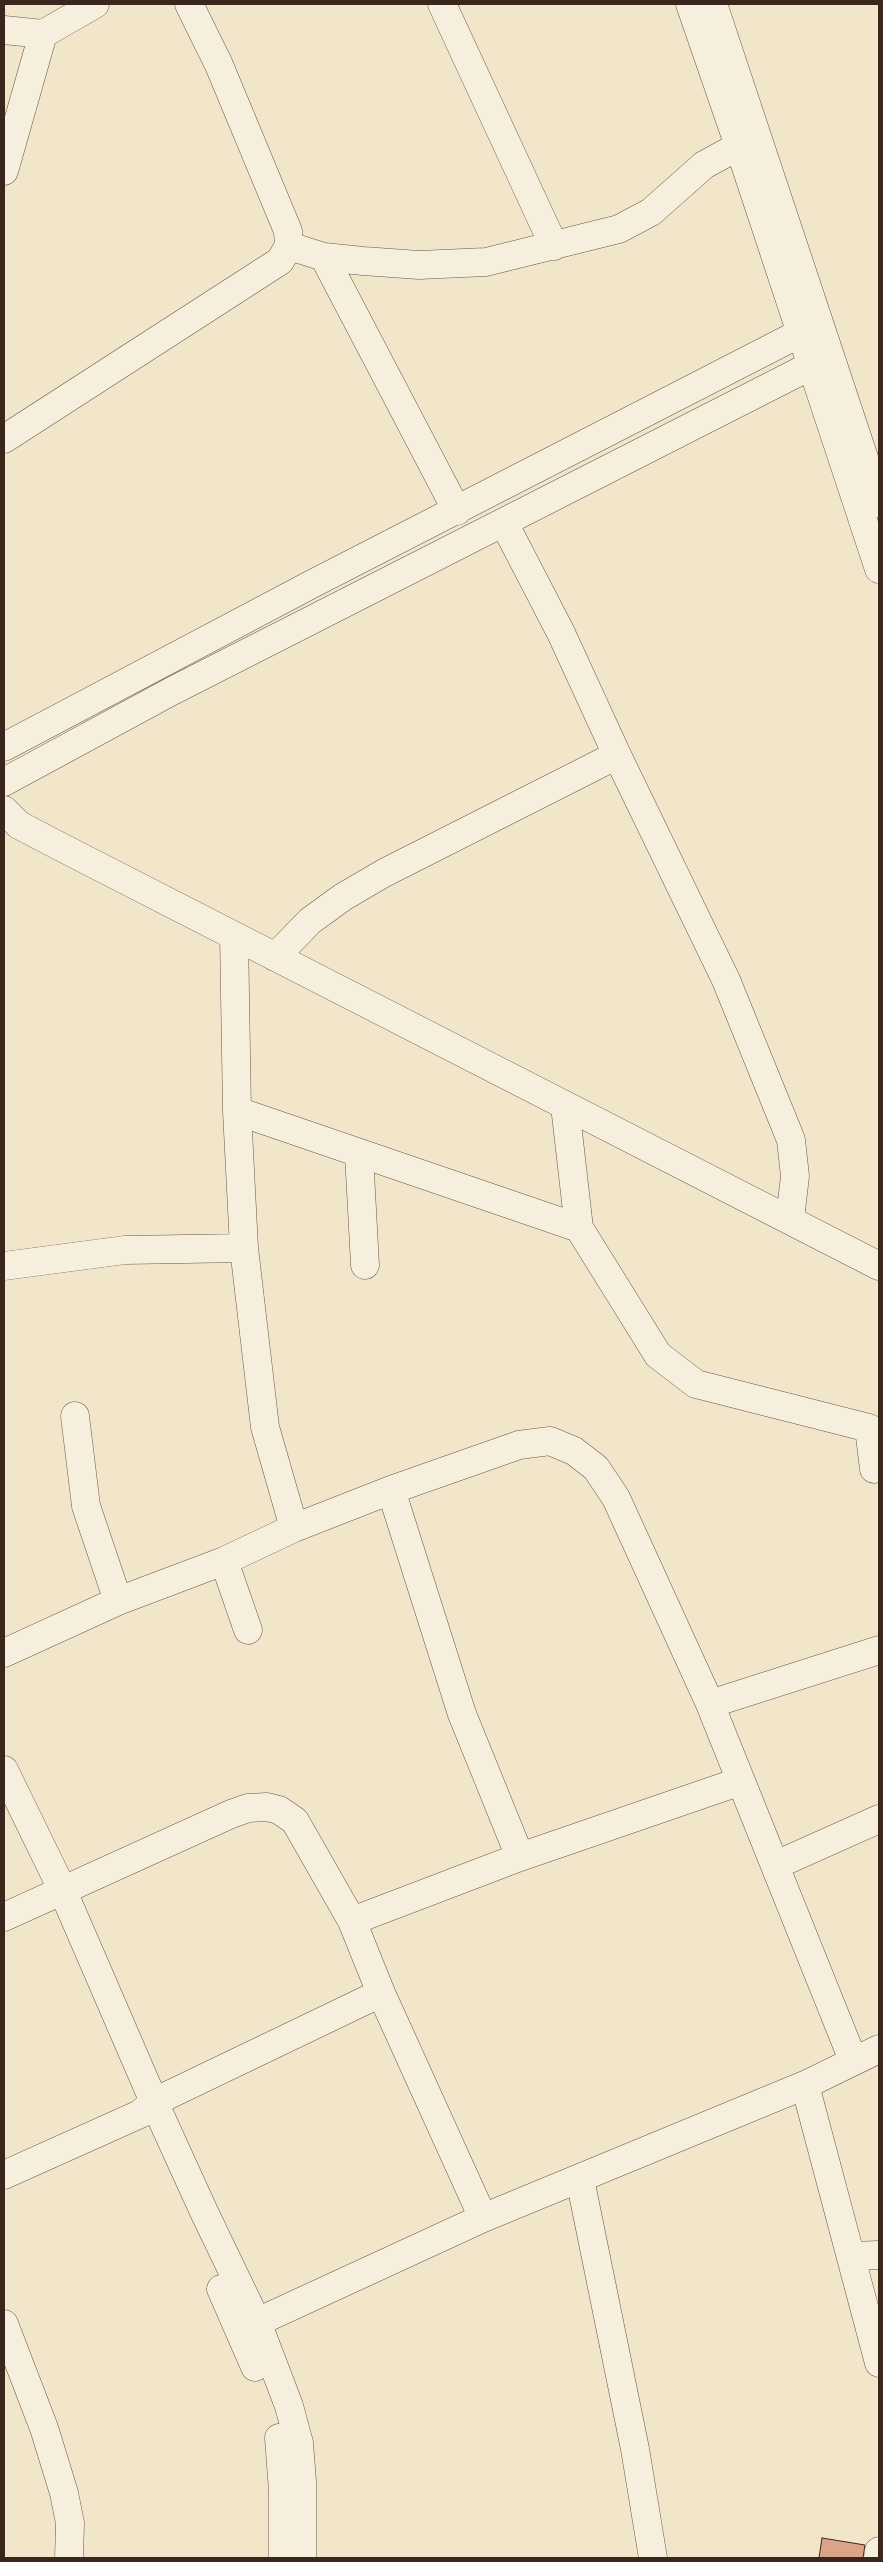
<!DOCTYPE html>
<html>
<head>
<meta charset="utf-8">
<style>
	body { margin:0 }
	#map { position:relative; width:883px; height:2562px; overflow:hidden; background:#f2e6ca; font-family:Vollkorn,serif }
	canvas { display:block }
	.frame { position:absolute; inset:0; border:5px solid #3a261c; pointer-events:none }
</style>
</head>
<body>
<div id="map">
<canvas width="883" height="2562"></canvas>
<div class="frame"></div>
</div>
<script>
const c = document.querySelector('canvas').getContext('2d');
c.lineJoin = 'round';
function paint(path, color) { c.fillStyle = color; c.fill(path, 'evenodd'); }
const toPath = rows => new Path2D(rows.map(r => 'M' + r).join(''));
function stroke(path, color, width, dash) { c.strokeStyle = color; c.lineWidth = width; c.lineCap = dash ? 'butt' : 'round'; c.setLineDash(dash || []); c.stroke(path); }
const building = toPath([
	[822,2538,865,2545,863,2558,819,2558,822,2538]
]);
paint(building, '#dba489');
stroke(building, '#3a261c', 1);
const minor = toPath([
	[442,4,554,246],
	[690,4,739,146,879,569],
	[713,4,879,503],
	[4,30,43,34,95,4],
	[4,171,43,34],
	[289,246,324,257,363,261,419,265,486,262,619,229,651,212,704,165,739,146],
	[324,257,457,511],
	[4,439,280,261,289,246,288,231,219,65,189,4],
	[504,523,561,633,617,755,726,980,791,1140,795,1176,790,1219],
	[4,747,312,584,818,324],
	[4,782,172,691,830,356],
	[4,810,19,825,61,847,879,1266],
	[234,936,237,1111,244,1248,265,1427,294,1528],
	[275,957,310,921,343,897,384,873,617,755],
	[565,1106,579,1228,658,1355,696,1384,869,1428,874,1469],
	[237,1111,579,1228],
	[359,1154,365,1265],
	[4,1266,125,1250,244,1248],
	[75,1416,86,1506,118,1601],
	[391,1490,462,1714,520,1857],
	[224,1561,248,1630],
	[4,1653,118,1601,224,1561,294,1528,391,1490,519,1445,550,1441,574,1451,596,1468,616,1498,710,1704,853,2060],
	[710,1704,879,1650],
	[4,1770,62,1889,154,2102,205,2214,257,2322,289,2406,299,2443,302,2481,302,2558],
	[776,1865,879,1819],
	[4,1917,231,1814,248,1808,267,1807,279,1810,295,1821,352,1921,381,1993,483,2218],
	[352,1921,520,1857,741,1781],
	[805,2085,879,2363],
	[4,2175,140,2114,154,2102,381,1993],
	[580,2179,635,2449,653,2558],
	[851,2256,879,2255],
	[221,2289,255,2367],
	[4,2324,44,2428,64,2493,70,2523,69,2558],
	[240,2330,483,2218,805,2085,879,2049],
	[279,2438,283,2491,283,2558],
	[878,2558,879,2551]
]);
stroke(minor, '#685648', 29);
stroke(minor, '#f7efdd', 28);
</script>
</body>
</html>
